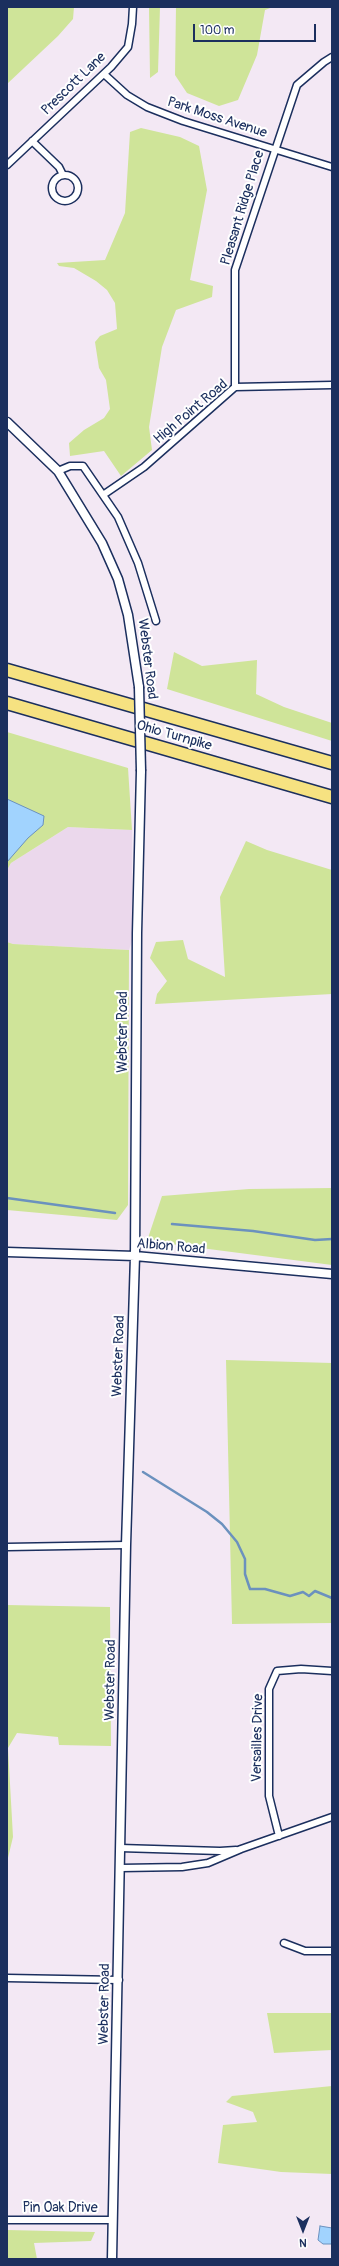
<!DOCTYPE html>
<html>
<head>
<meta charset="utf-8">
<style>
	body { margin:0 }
	#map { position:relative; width:339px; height:2266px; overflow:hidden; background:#f3e8f4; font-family:Pangolin,sans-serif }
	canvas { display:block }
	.frame { position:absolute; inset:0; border:8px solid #1b2f5e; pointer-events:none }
	.north { position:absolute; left:283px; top:2210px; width:40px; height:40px; -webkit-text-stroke:3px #fff; paint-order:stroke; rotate:180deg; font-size:11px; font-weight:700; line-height:16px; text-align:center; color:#1b2f5e }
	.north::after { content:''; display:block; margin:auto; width:14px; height:18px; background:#1b2f5e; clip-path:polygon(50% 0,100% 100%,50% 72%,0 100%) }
	.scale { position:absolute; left:193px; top:24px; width:123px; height:18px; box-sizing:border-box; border:2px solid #1b2f5e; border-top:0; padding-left:5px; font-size:12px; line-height:14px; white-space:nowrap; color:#1b2f5e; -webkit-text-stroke:3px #fff; paint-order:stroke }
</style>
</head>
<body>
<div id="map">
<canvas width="339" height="2266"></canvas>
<div class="frame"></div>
<div class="north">N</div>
<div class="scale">100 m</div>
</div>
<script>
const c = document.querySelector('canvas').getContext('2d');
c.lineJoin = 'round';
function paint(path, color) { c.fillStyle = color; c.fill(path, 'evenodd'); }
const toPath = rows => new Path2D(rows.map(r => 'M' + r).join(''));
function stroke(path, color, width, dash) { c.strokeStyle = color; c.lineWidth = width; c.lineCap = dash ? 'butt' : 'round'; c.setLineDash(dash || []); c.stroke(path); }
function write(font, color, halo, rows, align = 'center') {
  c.font = font + ' Pangolin,sans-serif'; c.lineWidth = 4; c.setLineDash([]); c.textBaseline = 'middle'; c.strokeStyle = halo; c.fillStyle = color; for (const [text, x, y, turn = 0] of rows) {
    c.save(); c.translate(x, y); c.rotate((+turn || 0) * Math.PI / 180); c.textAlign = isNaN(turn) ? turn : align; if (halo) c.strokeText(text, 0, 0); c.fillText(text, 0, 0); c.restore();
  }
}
paint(toPath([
	[68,827,132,830,132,941,129,950,13,944,7,942,7,870,11,863]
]), '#ebd8ec');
paint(toPath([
	[7,7,74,7,73,19,58,36,7,84],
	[149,7,160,7,158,72,150,78],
	[176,7,273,7,265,10,257,55,238,100,219,106,187,93,175,75],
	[141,128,180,137,199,146,207,190,190,280,213,286,212,297,176,310,162,347,149,427,152,450,121,476,104,451,70,456,69,443,84,430,104,418,110,409,106,380,99,368,95,342,100,336,117,329,115,303,107,290,96,281,74,268,59,266,57,263,105,260,125,213,130,132],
	[174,652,202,666,257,660,256,694,284,707,332,723,332,741,167,689],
	[7,732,128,768,132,830,68,827,11,863,7,870],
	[246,841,267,850,332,870,332,994,155,1004,157,994,167,981,150,958,156,942,183,940,188,959,225,977,220,897],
	[7,942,13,944,129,950,128,1205,117,1220,7,1210],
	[332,1188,332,1265,147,1241,162,1196,249,1189],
	[226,1360,332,1363,332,1623,232,1624],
	[7,1605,110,1607,111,1746,59,1745,58,1737,17,1733,8,1748,13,1837,7,1862],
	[267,2013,332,2013,332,2050,274,2053],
	[332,2086,332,2174,281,2172,218,2163,223,2125,257,2122,253,2112,226,2102,232,2096],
	[7,2230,95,2232,91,2241,34,2243,37,2259,7,2259]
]), '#cfe499');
const water = toPath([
	[7,799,44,816,43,825,28,838,7,862,7,799],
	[320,2226,332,2228,332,2244,323,2244,318,2240,320,2226]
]);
paint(water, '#a1d3fe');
stroke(water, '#6b91be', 1);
stroke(toPath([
	[7,1198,115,1213],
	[172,1224,253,1231,315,1240,332,1239],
	[143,1472,207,1512,222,1524,237,1542,245,1559,245,1574,250,1589,265,1589,290,1596,303,1592,309,1596,315,1591,332,1598]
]), '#6b91be', 2.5);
const minor = toPath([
	[104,74,127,95,147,107,183,121,332,167],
	[32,141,59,167,63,175],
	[7,165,111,67,128,47,132,24,133,7],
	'52 188a13 13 0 1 1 26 0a13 13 0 1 1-26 0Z',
	[235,387,235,270,297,85,324,62,332,57],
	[58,471,70,466,83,466,118,517,138,563,156,621],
	[103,495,144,467,235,387,332,385],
	[7,1547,126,1545],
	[279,1836,269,1796,269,1689,277,1671,301,1669,332,1671],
	[120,1848,220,1851,236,1850],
	[121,1868,182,1867,208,1863,241,1849,332,1817],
	[284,1943,305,1951,332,1951],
	[7,1978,119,1980],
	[7,2220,113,2220]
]);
const tertiary = toPath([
	[7,422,58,471,102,543,118,579,128,615,139,687],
	[7,1252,135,1256,332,1274],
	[112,2259,126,1545,135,1256,137,933,141,771]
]);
const motorway = toPath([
	[7,670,332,763],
	[7,703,332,797]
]);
stroke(minor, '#1b2f5e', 9);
stroke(tertiary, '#1b2f5e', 11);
stroke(motorway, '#1b2f5e', 15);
stroke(minor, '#fff', 6);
stroke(tertiary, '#fff', 8);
stroke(motorway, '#f6e281', 12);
const tertiaryBridge = toPath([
	[139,687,141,771]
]);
stroke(tertiaryBridge, '#1b2f5e', 11, []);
stroke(tertiaryBridge, '#fff', 8);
write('14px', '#1b2f5e', '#fff', [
	["Prescott Lane",74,84,-44],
	["Park Moss Avenue",217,118,18],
	["Pleasant Ridge Place",243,208,-73],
	["High Point Road",191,412,-40],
	["Webster Road",147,659,83],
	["Ohio Turnpike",174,736,16],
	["Webster Road",123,1032,-90],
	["Albion Road",171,1247,5],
	["Webster Road",119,1356,-88],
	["Webster Road",111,1680,-89],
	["Versailles Drive",258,1738,-89],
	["Webster Road",105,2004,-89],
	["Pin Oak Drive",60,2208]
]);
</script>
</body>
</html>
